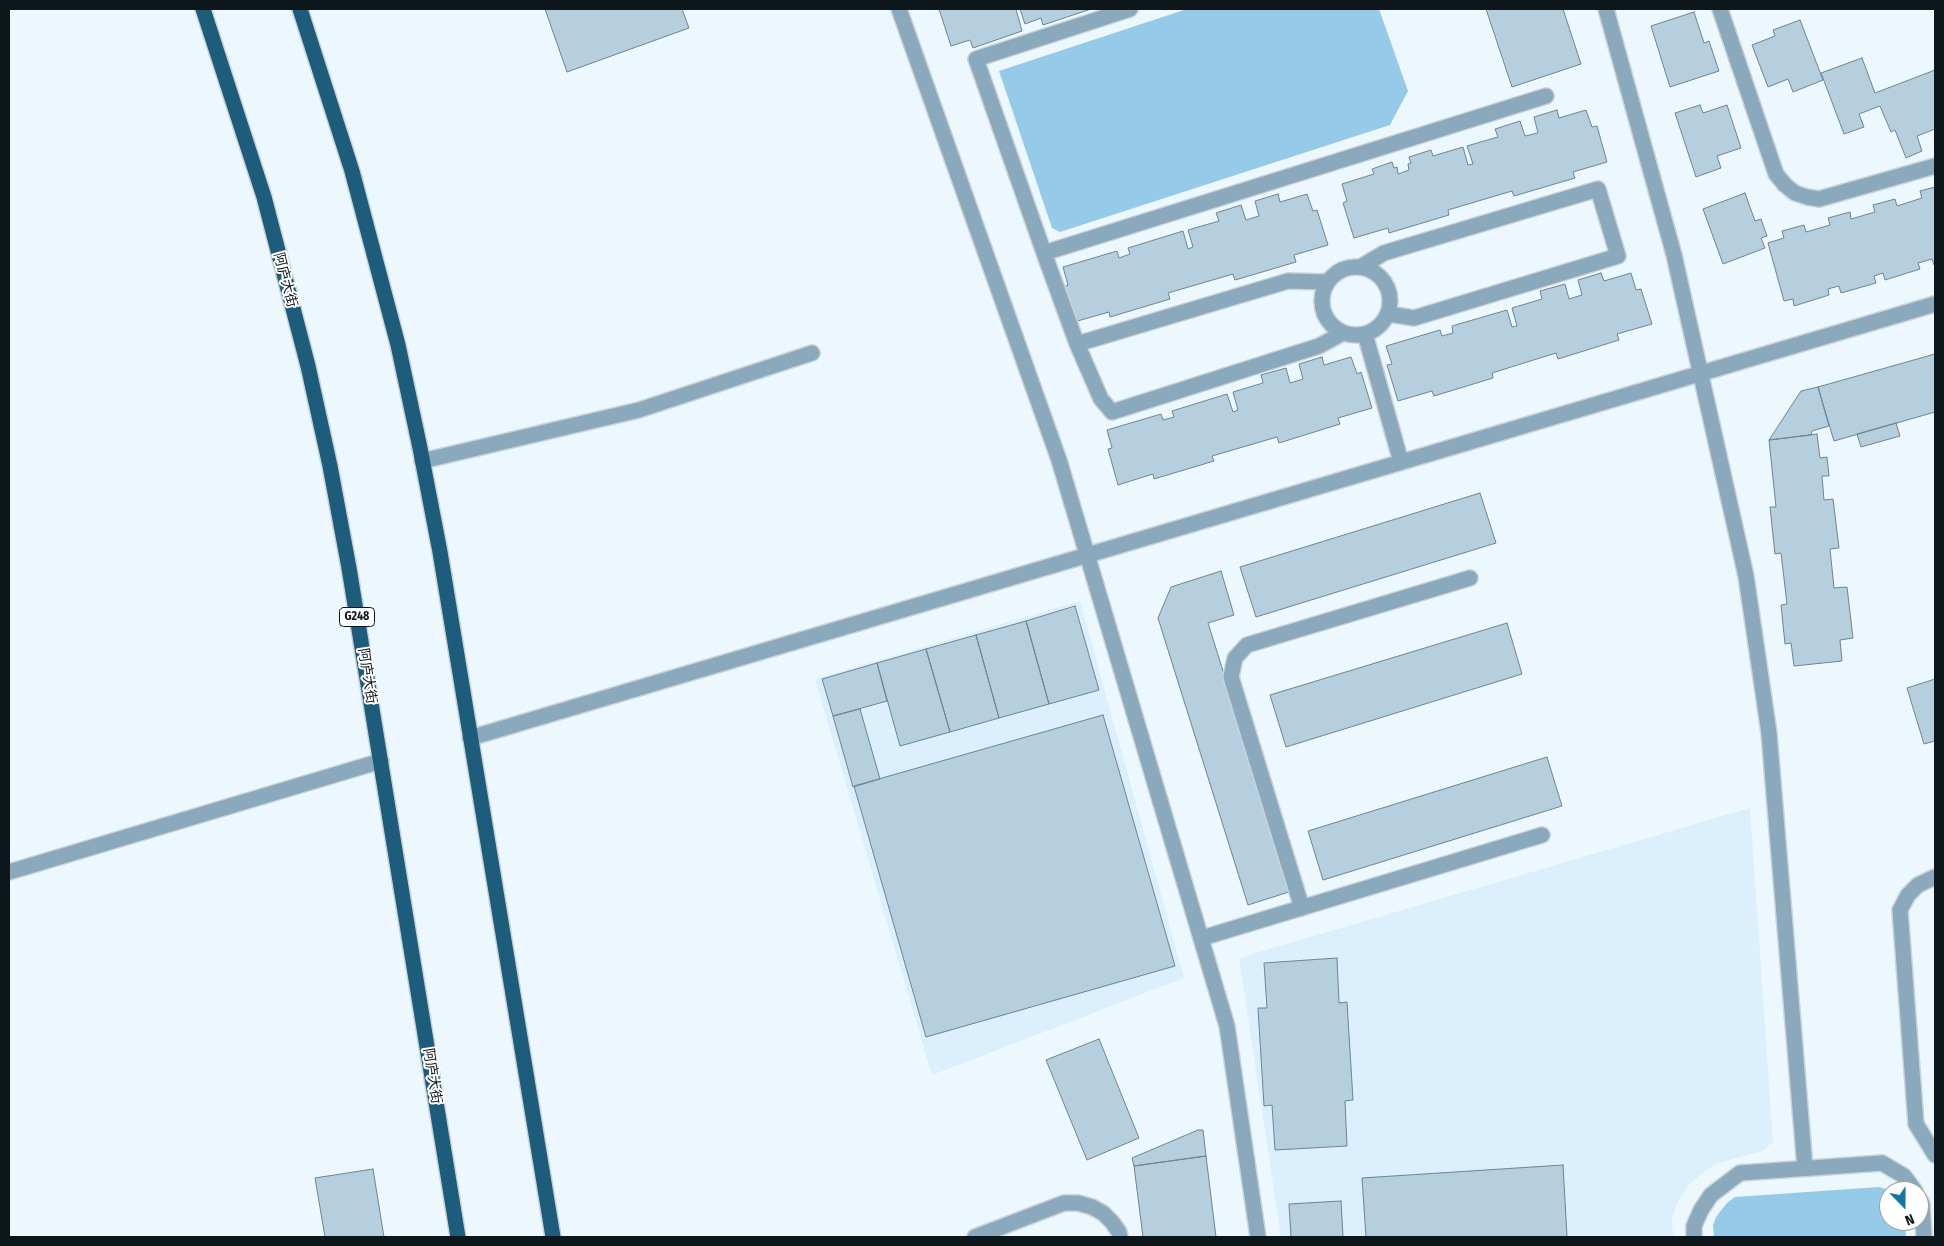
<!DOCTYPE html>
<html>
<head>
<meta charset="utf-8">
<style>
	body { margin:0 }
	#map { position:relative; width:1944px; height:1246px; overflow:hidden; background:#edf8fe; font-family:"Fira Sans Condensed",sans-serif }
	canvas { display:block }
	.frame { position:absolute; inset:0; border:10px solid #0c161b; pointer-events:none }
	.north { position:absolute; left:1879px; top:1181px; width:50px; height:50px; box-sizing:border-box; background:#fff; border:1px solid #9ea2a4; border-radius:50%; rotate:158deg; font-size:14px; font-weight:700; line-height:20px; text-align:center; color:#0c161b }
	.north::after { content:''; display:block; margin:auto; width:18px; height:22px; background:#1576a3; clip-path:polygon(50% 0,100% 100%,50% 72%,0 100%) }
</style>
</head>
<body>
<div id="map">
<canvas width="1944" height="1246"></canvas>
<div class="frame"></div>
<div class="north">N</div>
</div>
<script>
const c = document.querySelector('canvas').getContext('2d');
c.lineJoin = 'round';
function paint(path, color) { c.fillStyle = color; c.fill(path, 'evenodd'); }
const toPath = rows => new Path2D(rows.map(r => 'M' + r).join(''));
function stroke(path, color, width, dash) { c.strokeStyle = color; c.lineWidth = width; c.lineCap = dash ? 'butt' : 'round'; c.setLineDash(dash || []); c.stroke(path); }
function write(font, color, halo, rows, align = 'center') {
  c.font = font + ' "Fira Sans Condensed","Noto Sans SC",sans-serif'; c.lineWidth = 4; c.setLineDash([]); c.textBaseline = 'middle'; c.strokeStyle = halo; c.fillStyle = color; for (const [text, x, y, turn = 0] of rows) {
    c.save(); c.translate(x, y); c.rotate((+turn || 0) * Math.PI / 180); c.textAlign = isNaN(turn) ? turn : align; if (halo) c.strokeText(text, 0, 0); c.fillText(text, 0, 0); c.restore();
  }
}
paint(toPath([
	[1080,601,1184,978,932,1075,815,679],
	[1750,808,1773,1142,1762,1151,1718,1163,1702,1173,1688,1186,1678,1201,1672,1218,1673,1237,1281,1237,1239,958]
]), '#dbeffc');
paint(toPath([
	[1187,9,1379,9,1408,91,1390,125,1060,232,1052,228,999,71],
	[1879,1187,1892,1191,1889,1191,1889,1221,1905,1221,1906,1237,1714,1237,1713,1225,1716,1217,1727,1203,1735,1197]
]), '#96cae9');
const building = toPath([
	[545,9,682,9,689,28,567,72,545,9],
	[939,9,1016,9,1022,31,973,48,970,40,951,46,939,9],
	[1020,9,1091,9,1043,25,1041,18,1025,24,1020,9],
	[1486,9,1563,9,1581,64,1512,87,1486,9],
	[1694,12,1704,43,1709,41,1719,71,1670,87,1651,26,1694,12],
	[1800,20,1823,80,1793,92,1788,79,1768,87,1752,45,1775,36,1773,30,1800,20],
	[1862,58,1875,93,1935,70,1935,129,1917,136,1922,151,1906,158,1895,130,1891,132,1880,106,1859,114,1864,127,1844,134,1821,73,1862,58],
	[1700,105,1703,113,1727,105,1741,148,1717,156,1721,168,1696,177,1675,113,1700,105],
	[1557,110,1559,118,1586,110,1592,127,1597,126,1607,162,1573,172,1575,178,1514,196,1512,191,1448,210,1449,215,1389,233,1388,228,1354,238,1343,203,1347,201,1342,184,1374,174,1372,169,1392,162,1394,168,1397,167,1398,174,1409,170,1408,164,1411,163,1409,157,1431,150,1433,156,1463,147,1468,165,1473,164,1467,146,1498,137,1495,129,1520,121,1525,136,1538,133,1534,117,1557,110],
	[1935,187,1935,265,1934,265,1932,259,1918,263,1920,269,1885,280,1883,273,1874,276,1876,283,1841,293,1839,286,1828,289,1829,295,1794,306,1793,299,1784,301,1768,243,1784,238,1782,231,1804,225,1806,232,1830,225,1828,218,1850,212,1851,219,1875,212,1873,205,1895,199,1897,206,1922,198,1920,191,1935,187],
	[1745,193,1755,221,1761,219,1767,236,1761,238,1765,248,1723,264,1703,209,1745,193],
	[1278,194,1280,202,1307,194,1313,211,1317,210,1328,245,1294,255,1296,262,1235,280,1233,274,1168,293,1170,299,1110,317,1109,312,1074,322,1064,287,1068,285,1063,267,1117,251,1119,258,1130,254,1128,248,1183,231,1188,249,1193,247,1188,230,1219,221,1216,213,1241,205,1246,220,1259,216,1255,201,1278,194],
	[1601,273,1604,281,1631,273,1636,290,1641,289,1652,324,1617,334,1619,340,1558,359,1556,353,1492,373,1493,378,1434,396,1432,391,1398,401,1387,365,1392,364,1386,346,1440,330,1442,336,1453,333,1452,326,1507,310,1512,327,1517,326,1512,308,1542,299,1540,291,1565,284,1569,299,1582,295,1578,280,1601,273],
	[1935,354,1935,412,1834,441,1818,387,1935,354],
	[1322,357,1324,365,1351,357,1357,374,1361,372,1372,408,1338,418,1340,424,1279,443,1277,437,1212,456,1214,461,1154,479,1153,474,1118,485,1108,449,1112,448,1107,430,1161,414,1163,420,1174,417,1172,411,1227,394,1233,412,1238,410,1233,392,1263,383,1261,375,1286,368,1290,383,1303,379,1299,364,1322,357],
	[1818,387,1829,426,1812,431,1811,435,1769,440,1801,391,1818,387],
	[1896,423,1900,436,1861,447,1857,434,1896,423],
	[1817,434,1820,458,1827,457,1829,476,1822,476,1824,500,1833,499,1839,548,1830,549,1834,588,1847,587,1853,638,1840,640,1842,661,1794,666,1791,643,1785,644,1781,605,1787,604,1781,553,1775,554,1770,507,1776,507,1769,440,1817,434],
	[1480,493,1496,543,1256,617,1240,567,1480,493],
	[1221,571,1234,615,1208,623,1292,891,1248,905,1158,618,1171,587,1221,571],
	[1075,606,1099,690,1049,704,1026,621,1075,606],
	[1026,621,1049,704,999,718,976,635,1026,621],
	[1507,623,1522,674,1286,747,1270,695,1507,623],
	[976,635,999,718,950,732,926,649,976,635],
	[926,649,950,732,900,746,877,663,926,649],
	[877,663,887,701,833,716,822,679,877,663],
	[1935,679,1935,741,1924,744,1907,688,1935,679],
	[860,709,880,779,853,787,833,716,860,709],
	[1103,715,1175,966,926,1037,854,786,1103,715],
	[1547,757,1562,806,1323,880,1308,831,1547,757],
	[1337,958,1339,1003,1347,1002,1353,1100,1345,1101,1347,1146,1275,1150,1272,1105,1264,1106,1258,1008,1267,1008,1264,963,1337,958],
	[1099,1039,1139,1138,1087,1160,1046,1060,1099,1039],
	[1198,1130,1203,1130,1206,1156,1134,1166,1132,1158,1198,1130],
	[1206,1156,1216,1237,1143,1237,1134,1166,1206,1156],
	[1563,1165,1567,1237,1366,1237,1362,1178,1563,1165],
	[373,1169,384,1237,325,1237,315,1178,373,1169],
	[1341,1201,1343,1237,1291,1237,1289,1204,1341,1201]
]);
paint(building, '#b5cfdf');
stroke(building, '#6c8493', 1);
const service = toPath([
	[1130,9,976,59,1044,253,1077,344,1101,399,1112,412,1319,346,1343,333],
	[1720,9,1776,174,1785,185,1795,193,1807,197,1819,199,1935,166],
	[1044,253,1546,96],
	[1362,266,1384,253,1598,189,1618,256,1414,318,1389,314],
	'1322 301a34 34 0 1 1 68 0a34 34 0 1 1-68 0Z',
	[1365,334,1401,462],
	[1077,344,1288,281,1327,282],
	[422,461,639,410,812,353],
	[1935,877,1918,885,1908,895,1900,910,1916,1124,1935,1155],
	[1302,908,1231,677,1235,658,1247,645,1470,578],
	[1202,938,1542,835],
	[975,1237,1064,1203,1078,1203,1092,1207,1103,1213,1112,1222,1119,1232,1120,1237]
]);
const minor = toPath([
	[899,9,1059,460,1227,1026,1258,1237],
	[1606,9,1674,255,1746,576,1769,733,1805,1168],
	[1919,1199,1922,1204,1924,1237],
	[1694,1237,1694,1226,1701,1210,1711,1195,1740,1173,1882,1163,1904,1176,1915,1191]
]);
const tertiary = toPath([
	[470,738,1935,304],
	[9,872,381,761]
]);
const trunk = toPath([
	[203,9,264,197,308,366,330,466,349,568,458,1237],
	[300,9,352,171,398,345,420,448,440,552,553,1237]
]);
stroke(service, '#c9d4da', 18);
stroke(minor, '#c9d4da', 18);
stroke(tertiary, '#c9d4da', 18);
stroke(trunk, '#c9d4da', 18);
stroke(service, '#8aa9bc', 15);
stroke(minor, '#8aa9bc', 15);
stroke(tertiary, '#8aa9bc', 15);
stroke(trunk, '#1e5c7b', 15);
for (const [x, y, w] of [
	[357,617,35]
]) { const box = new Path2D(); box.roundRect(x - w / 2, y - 9.5, w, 19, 4); c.fillStyle = '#fff'; c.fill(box); stroke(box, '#0c161b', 1); }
write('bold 12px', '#0c161b', null, [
	["G248",357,617]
]);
write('14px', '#0c161b', '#fff', [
	["阿庐大街",285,280,75],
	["阿庐大街",367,676,81],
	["阿庐大街",432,1076,81]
]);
</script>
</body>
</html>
